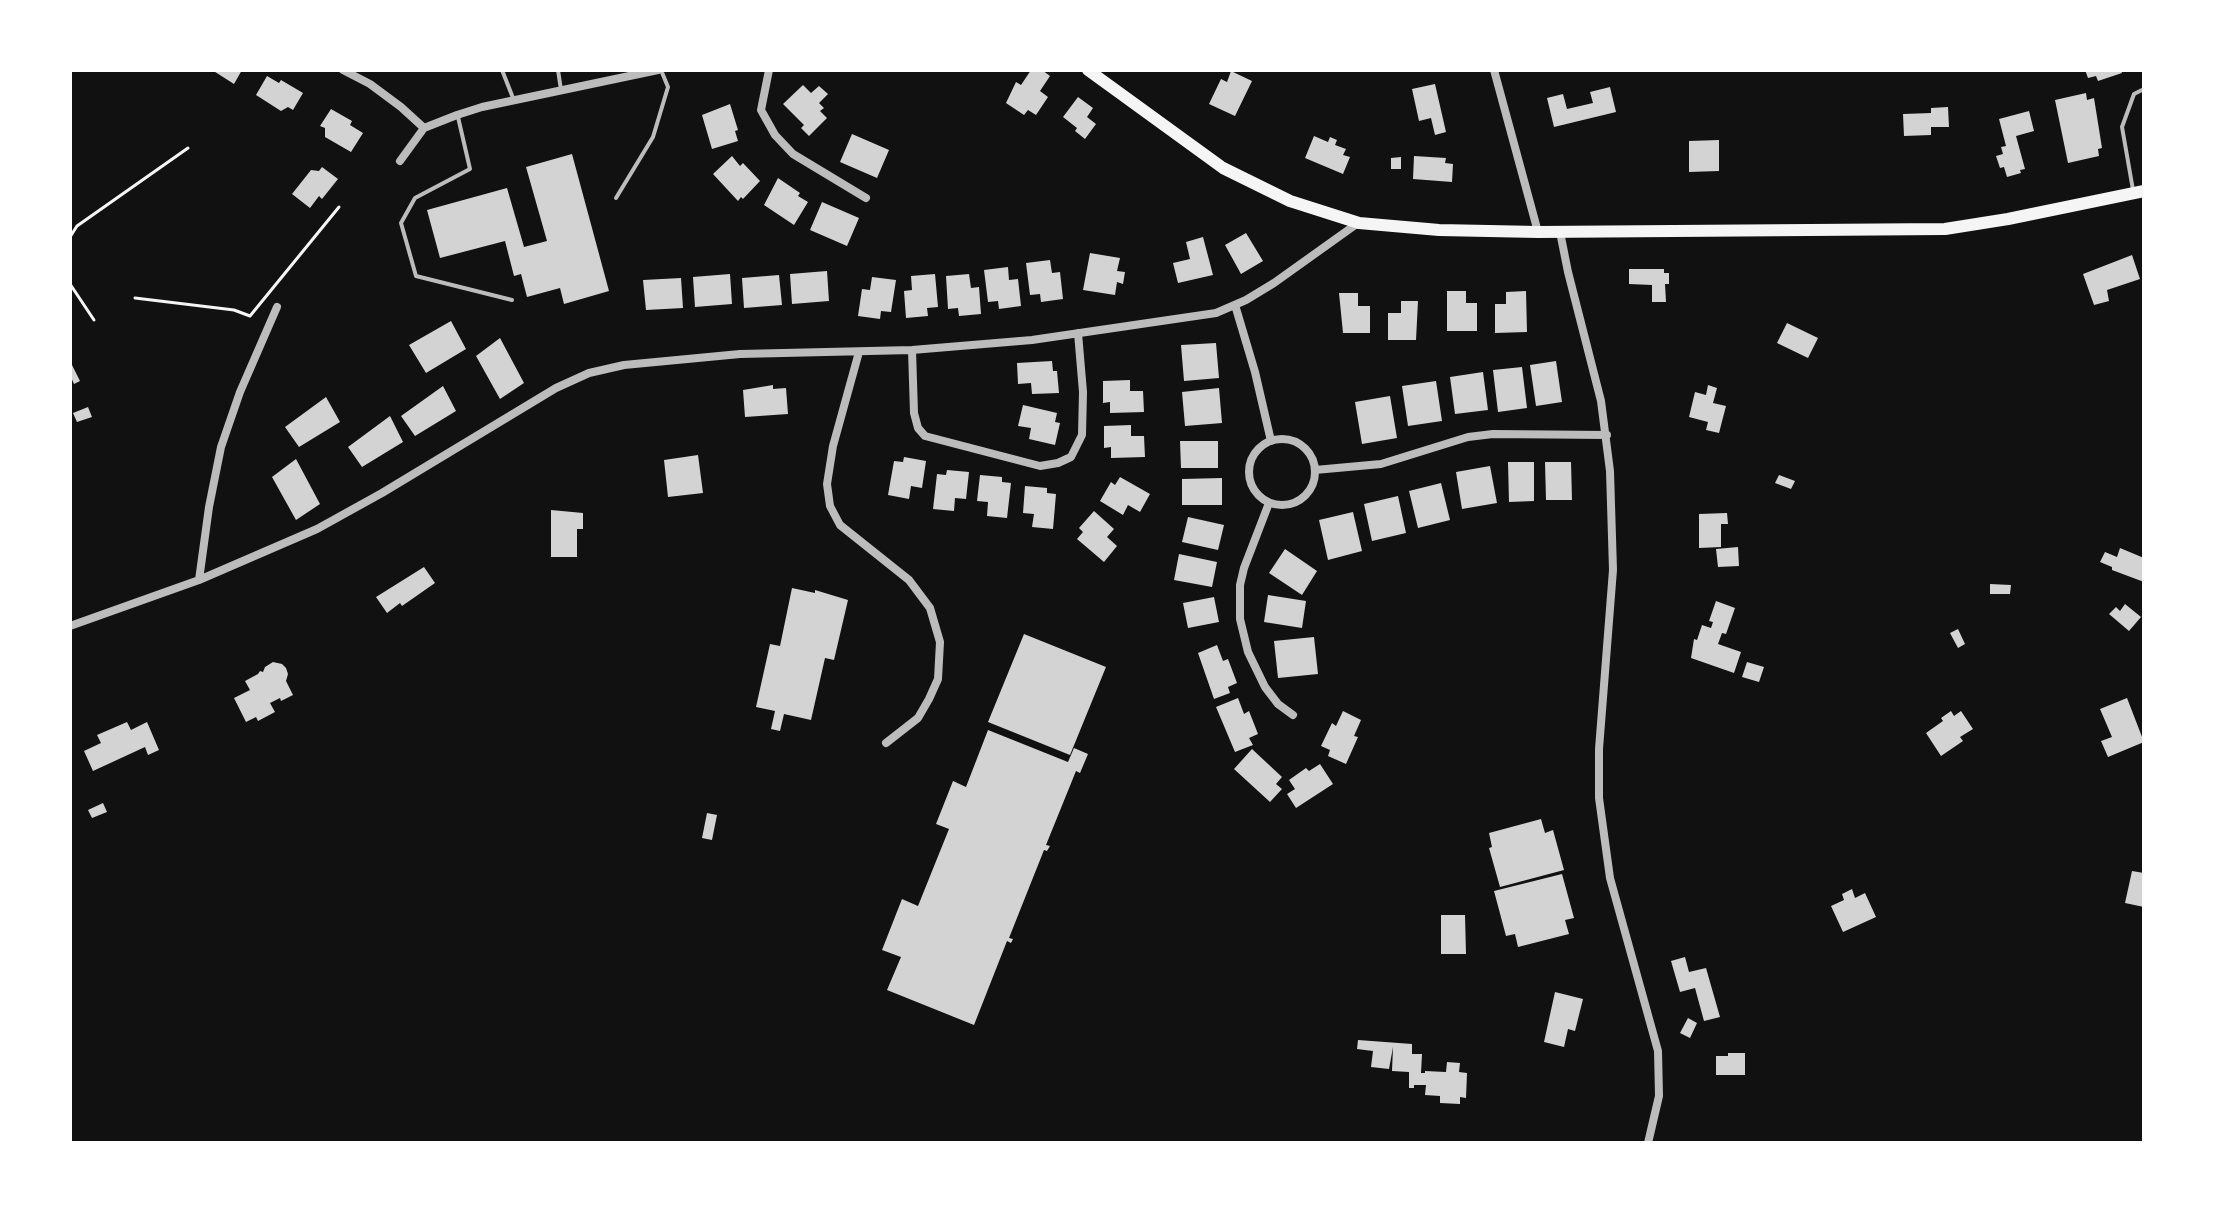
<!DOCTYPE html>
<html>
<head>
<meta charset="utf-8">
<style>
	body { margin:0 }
	#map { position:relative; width:2214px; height:1213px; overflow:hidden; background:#111; font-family:Poppins,sans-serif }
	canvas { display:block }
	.frame { position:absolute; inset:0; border:72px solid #fff; pointer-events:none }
</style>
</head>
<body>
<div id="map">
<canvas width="2214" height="1213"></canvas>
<div class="frame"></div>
</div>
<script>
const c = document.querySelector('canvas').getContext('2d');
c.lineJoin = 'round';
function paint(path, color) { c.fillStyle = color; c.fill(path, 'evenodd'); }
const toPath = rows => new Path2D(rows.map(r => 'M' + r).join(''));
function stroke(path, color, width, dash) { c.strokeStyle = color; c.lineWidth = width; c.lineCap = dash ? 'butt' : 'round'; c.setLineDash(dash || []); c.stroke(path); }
paint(toPath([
	[212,70,242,70,234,84],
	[1031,70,1042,70,1050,76,1040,91,1048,97,1036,115,1028,110,1024,115,1006,103,1016,82,1021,85],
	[2085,70,2121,70,2122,73,2098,81,2096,76,2088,78],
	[1231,71,1252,81,1235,116,1209,104,1221,79,1227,82],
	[267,76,279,83,281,80,303,93,293,110,288,107,281,111,256,95],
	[1435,84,1446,132,1435,135,1431,118,1419,121,1412,89],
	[803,85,811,93,819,86,828,94,819,103,824,108,820,111,827,118,809,136,801,128,804,125,783,104],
	[1610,87,1616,112,1554,127,1547,98,1563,94,1567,109,1593,103,1590,92],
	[2086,93,2087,100,2094,98,2102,148,2098,149,2099,156,2068,163,2055,100],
	[1078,97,1093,108,1087,117,1096,124,1085,139,1075,131,1077,128,1063,117],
	[730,104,738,130,735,131,738,141,712,149,702,115],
	[1948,107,1949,127,1931,127,1931,135,1904,136,1903,114,1931,113,1931,108],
	[331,109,352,121,350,125,363,133,351,152,325,137,325,128,320,126],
	[2029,111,2034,131,2016,136,2025,169,2020,170,2021,173,2007,177,2004,167,2000,168,1996,156,2003,154,2001,147,2006,146,1999,119],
	[852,134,889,150,877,178,840,162],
	[1314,136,1328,142,1330,137,1337,140,1335,145,1346,149,1343,155,1350,157,1343,174,1305,158],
	[1719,140,1719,171,1689,172,1689,141],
	[572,154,609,291,564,304,560,288,527,297,521,274,514,276,505,241,440,258,427,210,507,188,524,247,547,241,526,167],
	[732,156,740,166,743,163,760,181,743,199,741,197,738,201,713,174],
	[1414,156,1446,158,1445,163,1453,164,1452,182,1413,179],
	[1401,157,1401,169,1391,169,1391,158],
	[322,167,338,179,322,199,319,196,310,208,292,194,311,170,319,171],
	[778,178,800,193,798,196,808,202,794,225,764,205],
	[822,202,859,218,847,246,810,230],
	[1246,233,1263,261,1241,274,1225,245],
	[1203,237,1213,275,1178,283,1173,263,1190,259,1186,242],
	[1090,253,1120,258,1117,271,1125,272,1123,284,1117,282,1115,295,1083,290],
	[2132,255,2140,279,2107,290,2109,301,2094,305,2083,274],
	[1050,260,1052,273,1060,272,1063,299,1041,302,1040,294,1030,295,1026,263],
	[1008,267,1009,280,1018,279,1021,306,999,309,998,301,988,302,984,270],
	[1629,269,1664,269,1664,273,1669,273,1669,284,1665,284,1666,302,1652,302,1652,285,1629,284],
	[827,271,829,301,792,304,790,274],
	[730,274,732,304,695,307,693,277],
	[935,274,938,307,927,308,928,316,906,318,904,291,912,290,911,276],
	[969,274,971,288,979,287,981,314,959,316,958,308,948,309,946,276],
	[779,275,782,305,744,308,742,278],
	[872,277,896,280,891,312,881,311,880,319,858,316,862,289,870,290],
	[681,278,683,308,646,310,643,280],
	[1447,291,1466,291,1466,303,1477,303,1477,331,1447,331],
	[1526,291,1527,332,1495,333,1495,304,1506,304,1506,292],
	[1339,293,1358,293,1358,306,1370,306,1370,333,1343,333],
	[1401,301,1418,301,1416,340,1388,340,1388,313,1401,313],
	[451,321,466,349,426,373,409,345],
	[1787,323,1818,338,1808,358,1777,343],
	[500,338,524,383,500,399,476,356],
	[1216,343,1219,378,1184,381,1181,345],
	[70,361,80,381,74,384,70,375],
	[1052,361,1053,371,1057,371,1059,393,1032,394,1031,383,1018,384,1017,363],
	[1556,361,1562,402,1536,406,1530,365],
	[1522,367,1527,408,1498,412,1493,370],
	[1483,372,1488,410,1455,414,1450,377],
	[1130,380,1130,391,1143,391,1144,412,1110,413,1110,402,1103,403,1103,381],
	[1436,381,1442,421,1408,426,1402,386],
	[773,385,773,389,786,388,788,414,745,417,743,390],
	[1708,385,1717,388,1713,403,1726,406,1719,433,1706,430,1708,422,1689,417,1695,392,1706,395],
	[443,386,456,411,415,436,401,416],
	[1219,388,1222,423,1185,426,1182,392],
	[1390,396,1397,438,1362,444,1355,402],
	[326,397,340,422,299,447,285,427],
	[1023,405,1057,413,1055,422,1060,423,1055,445,1029,439,1031,428,1018,426],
	[88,407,92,417,77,422,73,413],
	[390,416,403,442,362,467,348,447],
	[1131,425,1131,436,1144,436,1145,457,1111,458,1111,447,1104,448,1104,426],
	[1180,441,1218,441,1218,468,1181,468],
	[698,455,703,493,668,497,664,460],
	[904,457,926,461,922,488,911,486,909,499,888,495,894,461,903,462],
	[296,459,320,504,296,520,272,477],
	[1508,462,1534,462,1534,501,1509,502],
	[1545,462,1571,462,1572,500,1546,500],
	[1490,466,1497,503,1462,509,1456,472],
	[947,470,969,472,966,499,955,498,954,511,933,509,937,474,946,475],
	[980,475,1002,477,1002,482,1011,483,1007,518,987,516,988,502,977,501],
	[1779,475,1795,481,1791,489,1775,483],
	[1120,477,1150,494,1140,512,1128,505,1123,515,1100,501,1111,482,1115,485],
	[1222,478,1222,505,1182,505,1182,479],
	[1441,483,1450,520,1418,528,1409,491],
	[1025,486,1047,488,1047,493,1056,494,1053,529,1032,527,1034,514,1023,513],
	[1398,496,1406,533,1372,541,1364,504],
	[551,510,583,513,583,529,577,529,577,557,551,557],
	[1094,511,1114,529,1107,537,1117,546,1104,562,1077,539,1083,532,1079,528],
	[1353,512,1362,551,1328,560,1319,520],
	[1727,513,1728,524,1721,524,1721,547,1699,548,1699,514],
	[1188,517,1224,525,1218,550,1182,542],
	[1738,547,1739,566,1718,567,1716,549],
	[2120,548,2144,558,2144,582,2112,570,2112,567,2100,562,2105,552,2117,557],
	[1285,549,1317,571,1302,595,1269,573],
	[1179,554,1217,562,1212,587,1174,580],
	[424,567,435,583,402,606,400,603,387,613,376,597],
	[1990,584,2011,585,2010,594,1990,594],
	[792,588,815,593,815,590,848,600,834,660,825,658,811,720,784,714,780,731,771,729,775,711,756,707,770,644,780,646],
	[1268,595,1306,601,1302,628,1264,622],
	[1214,597,1219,622,1188,628,1183,603],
	[1716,601,1735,608,1726,634,1722,633,1718,644,1741,652,1734,673,1691,658,1694,639,1697,640,1702,625,1711,628,1713,622,1709,621],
	[2125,604,2141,617,2129,631,2109,614,2116,607,2120,611],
	[1958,629,1965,644,1958,648,1950,633],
	[1024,634,1106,667,1070,755,988,722],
	[1314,637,1318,674,1278,678,1274,641],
	[1217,645,1223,661,1228,659,1237,683,1228,687,1230,693,1214,699,1198,653],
	[273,662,282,664,286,668,288,674,286,681,293,695,281,701,280,698,270,703,275,712,258,721,256,717,246,722,234,698,250,690,245,681,258,674,260,671,263,672,265,667],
	[1747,662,1764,667,1759,682,1742,677],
	[1238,698,1244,714,1249,711,1258,734,1249,738,1253,745,1235,752,1216,707],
	[2127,698,2144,742,2108,757,2101,741,2112,737,2100,709],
	[1343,711,1361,720,1354,736,1358,737,1346,764,1328,756,1330,750,1321,746,1332,723,1336,726],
	[1951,711,1954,716,1961,711,1973,729,1960,737,1963,741,1941,756,1926,733,1943,721,1941,718],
	[127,722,131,730,147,722,159,750,148,755,145,747,93,771,84,751,101,743,97,735],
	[988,730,1068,762,1074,748,1088,754,1080,773,1076,771,1046,845,1050,846,1047,851,1044,850,1009,938,1013,939,1011,943,1007,941,974,1025,887,990,901,957,882,950,902,899,918,906,949,829,936,824,953,781,966,787],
	[1252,749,1282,777,1276,784,1282,789,1270,802,1234,769],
	[1320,764,1333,784,1296,808,1287,794,1295,789,1289,780,1306,768,1309,771],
	[103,803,107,812,92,818,88,810],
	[707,813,717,815,712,840,702,838],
	[1541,819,1545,833,1553,830,1564,870,1500,887,1489,848,1492,847,1489,833],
	[2132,871,2144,873,2144,907,2125,903],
	[1562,874,1574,918,1565,920,1569,934,1518,947,1515,934,1506,936,1494,891],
	[1852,889,1855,898,1865,893,1876,917,1843,932,1831,906,1844,900,1842,894],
	[1441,915,1465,915,1466,954,1441,954],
	[1685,957,1689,972,1706,968,1720,1017,1704,1021,1695,988,1680,992,1671,961],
	[1555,992,1583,999,1575,1031,1568,1029,1564,1047,1544,1042],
	[1688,1018,1697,1023,1690,1038,1680,1033],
	[1358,1040,1412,1044,1412,1054,1422,1054,1421,1073,1425,1073,1425,1071,1446,1072,1447,1062,1460,1063,1459,1072,1467,1073,1466,1098,1460,1097,1460,1104,1440,1103,1440,1096,1425,1095,1426,1085,1414,1085,1414,1088,1409,1088,1409,1072,1392,1071,1393,1047,1389,1069,1371,1067,1373,1051,1357,1049],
	[1728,1053,1745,1053,1745,1075,1716,1075,1716,1056,1728,1056]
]), '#d3d3d3');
stroke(toPath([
	[70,237,77,226,188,148],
	[70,284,94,320],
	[135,298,234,310,250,316,339,207]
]), '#f5f5f5', 3);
stroke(toPath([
	[502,70,513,98],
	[558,70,561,90],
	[458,117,470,169,415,198,401,223,416,276,512,300],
	[2133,190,2122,127,2134,94,2144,89],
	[616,198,653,137,668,87,661,70]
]), '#bcbcbc', 4);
stroke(toPath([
	[343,70,370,84,401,107,424,128],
	[769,70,761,110,775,135,793,154,866,198],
	[1494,70,1538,232],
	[400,161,424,128,457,115,482,107,658,70],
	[1560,232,1568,272,1601,401,1610,471,1613,570,1599,749,1599,798,1610,878,1658,1051,1659,1096,1648,1143],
	[1235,305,1255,372,1271,441],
	[912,350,914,413,918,428,925,436,1040,466,1058,463,1071,457,1082,435,1083,392,1078,333],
	[859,352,833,446,827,484,830,506,840,525,909,580,930,608,940,642,938,679,929,699,918,718,886,743],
	'1249 472a33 33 0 1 1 66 0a33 33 0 1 1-66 0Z',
	[1315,470,1381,464,1468,437,1493,434,1607,435],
	[1269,503,1244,568,1240,585,1240,619,1248,652,1265,687,1278,704,1293,715],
	[199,580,209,507,221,447,240,392,277,307],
	[70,626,199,580,317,529,382,493,556,388,589,373,624,365,740,354,912,350,1032,340,1216,313,1246,300,1274,283,1358,223]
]), '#bcbcbc', 8);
stroke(toPath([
	[1088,70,1223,168,1290,201,1359,223,1439,230,1538,232,1945,229,2008,219,2144,191]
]), '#f5f5f5', 12);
</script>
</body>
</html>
